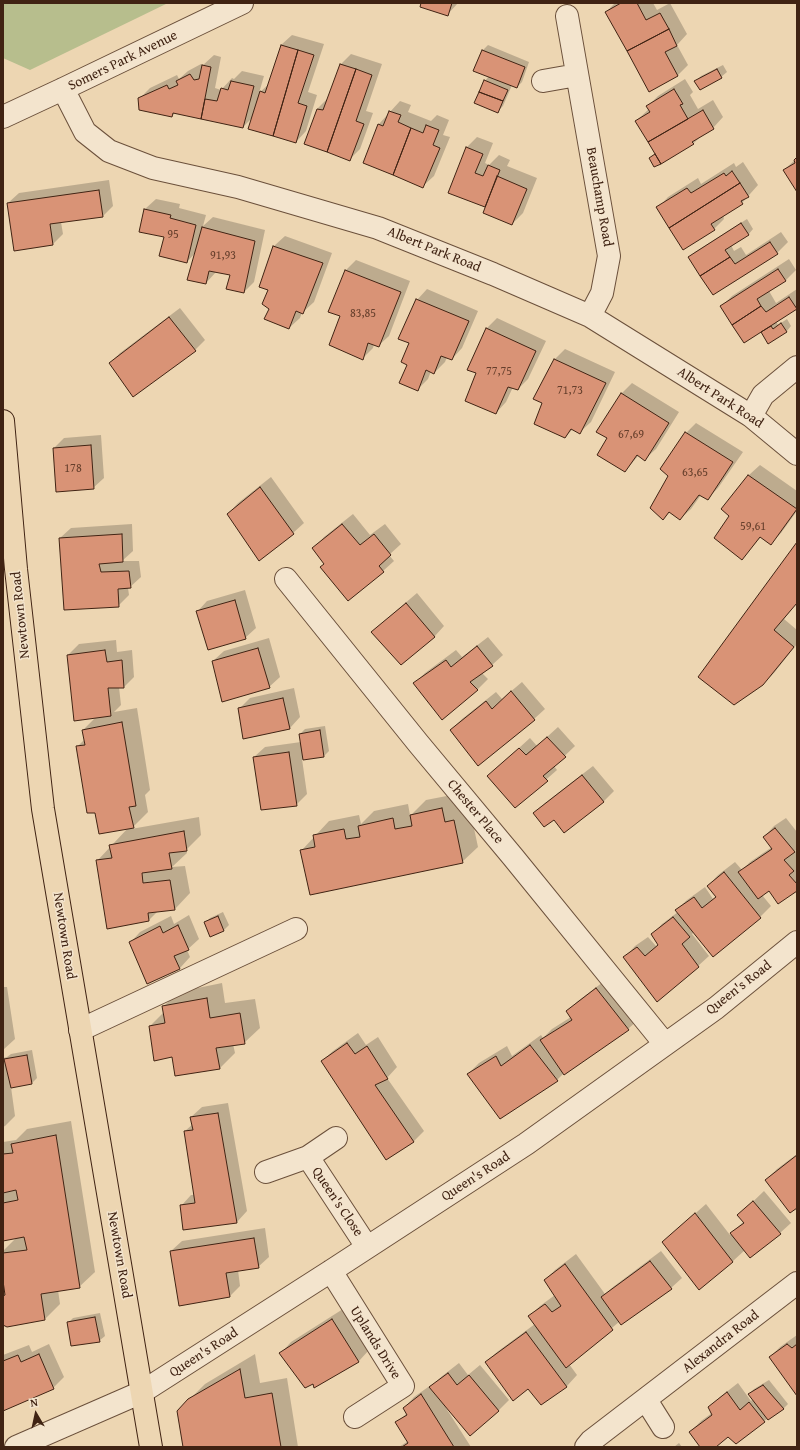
<!DOCTYPE html>
<html>
<head>
<meta charset="utf-8">
<style>
	body { margin:0 }
	#map { position:relative; width:800px; height:1450px; overflow:hidden; background:#edd6b2; font-family:"Gentium Book Plus",serif }
	canvas { display:block }
	.frame { position:absolute; inset:0; border:4px solid #402313; pointer-events:none }
	.north { position:absolute; left:16px; top:1394px; width:40px; height:40px; -webkit-text-stroke:3px #f3e4cd; paint-order:stroke; rotate:351deg; font-size:11px; font-weight:700; line-height:16px; text-align:center; color:#402313 }
	.north::after { content:''; display:block; margin:auto; width:14px; height:18px; background:#402313; clip-path:polygon(50% 0,100% 100%,50% 72%,0 100%) }
</style>
</head>
<body>
<div id="map">
<canvas width="800" height="1450"></canvas>
<div class="frame"></div>
<div class="north">N</div>
</div>
<script>
const c = document.querySelector('canvas').getContext('2d');
c.lineJoin = 'round';
function paint(path, color) { c.fillStyle = color; c.fill(path, 'evenodd'); }
const toPath = rows => new Path2D(rows.map(r => 'M' + r).join(''));
function stroke(path, color, width, dash) { c.strokeStyle = color; c.lineWidth = width; c.lineCap = dash ? 'butt' : 'round'; c.setLineDash(dash || []); c.stroke(path); }
function write(font, color, halo, rows, align = 'center') {
  c.font = font + ' "Gentium Book Plus",serif'; c.lineWidth = 3; c.setLineDash([]); c.textBaseline = 'middle'; c.strokeStyle = halo; c.fillStyle = color; for (const [text, x, y, turn = 0] of rows) {
    c.save(); c.translate(x, y); c.rotate((+turn || 0) * Math.PI / 180); c.textAlign = isNaN(turn) ? turn : align; if (halo) c.strokeText(text, 0, 0); c.fillText(text, 0, 0); c.restore();
  }
}
paint(toPath([
	[3,3,168,3,30,70,3,58]
]), '#b7be8d');
paint(toPath([
	[422,3,458,3,447,15],
	[615,3,653,3,657,10,670,3,687,34,677,45,688,65,677,76,606,12],
	[292,35,324,44,308,92,317,95,306,131,296,142,253,117,243,127,175,113,172,116,139,99,150,88,177,75,179,79,188,71,201,64,202,66,214,55,221,57,215,88,221,90,232,78,234,79,242,71,264,76,259,93,270,83,281,45],
	[488,45,529,62,522,82,517,87,512,85,503,106,498,111,485,81,489,76,483,50],
	[351,54,382,64,366,111,373,113,360,149,350,159,317,109,328,98,341,64],
	[723,65,727,72,721,77,696,81,701,76],
	[685,79,693,92,690,95,698,109,713,100,723,117,713,128,702,135,693,144,655,166,650,158,656,153,636,121,649,109,648,106,658,96],
	[400,101,411,105,408,112,431,121,437,115,449,120,443,135,450,137,434,176,423,186,379,124],
	[477,137,493,143,485,163,489,165,499,155,510,160,507,166,537,178,523,213,512,224,487,206,449,192,466,148],
	[797,158,797,190,784,170],
	[743,162,758,185,742,203,723,215,724,219,714,229,658,208,668,197,698,178,701,184,734,163,736,167],
	[109,180,113,206,103,216,61,222,63,234,53,244,8,203,19,193],
	[156,199,180,204,179,208,206,215,203,226,213,217,265,230,254,282,244,292,231,274,216,272,206,283,196,252,187,262,165,237,145,209],
	[747,219,753,229,748,235,731,245,734,251,741,247,746,255,781,232,788,242,777,253,701,275,690,258,695,252],
	[285,236,332,253,314,302,303,312,302,312,300,318,289,328,270,308,269,290,260,286,274,246],
	[789,259,796,270,786,280,769,291,776,303,797,289,797,308,776,321,778,325,787,319,791,326,786,332,761,331,722,306,732,296],
	[356,260,410,281,389,336,378,346,374,344,373,348,362,359,341,315,346,270],
	[427,289,478,311,462,348,452,359,447,357,445,362,434,373,431,371,428,379,417,390,410,343,417,300],
	[180,308,205,340,195,350,110,363,120,353],
	[497,318,546,341,528,379,518,389,513,387,506,402,496,413,477,373,486,329],
	[565,349,615,372,591,422,580,432,573,429,565,437,544,403,555,359],
	[632,383,679,412,656,449,645,459,639,455,625,471,608,438,621,394],
	[696,423,743,452,718,488,708,498,701,495,691,509,680,519,670,512,663,518,670,476,686,433],
	[101,435,104,478,93,488,54,448,64,438],
	[760,465,797,491,797,511,781,533,771,543,761,537,742,558,730,516,722,509,749,475],
	[271,477,304,523,293,533,228,514,238,503],
	[353,514,370,535,385,524,401,544,389,555,394,561,383,571,325,563,314,548,324,537],
	[132,524,133,551,122,561,139,561,141,577,130,587,128,588,129,595,118,606,60,538,71,528],
	[797,544,797,603,784,619,797,630,797,644,774,673,763,684,734,704],
	[245,590,256,628,245,638,197,612,207,601],
	[417,593,444,626,434,637,372,632,383,622],
	[488,637,503,655,492,665,482,673,488,679,477,690,415,683,425,673,456,650,462,657],
	[269,638,280,677,269,687,213,661,224,651],
	[116,640,117,652,132,650,134,677,124,687,119,687,121,705,114,712,137,708,150,790,145,795,148,812,131,829,199,817,201,835,186,850,187,853,172,867,185,866,190,893,175,909,158,911,149,920,97,861,128,828,95,812,77,747,85,739,83,730,96,717,68,655,79,644],
	[522,682,545,709,534,719,451,730,462,719,496,692,502,699],
	[294,688,300,717,290,728,239,709,250,698],
	[325,726,329,751,324,756,302,759,307,794,296,805,254,757,265,747,301,742,300,734,305,729],
	[558,727,575,746,554,766,557,770,515,807,488,776,530,738,537,746],
	[593,766,614,791,604,801,564,832,554,818,534,813,545,803],
	[457,794,469,805,478,847,462,862,302,850,329,821,359,815,361,824,374,811,408,804,410,815,412,814,426,800],
	[786,818,797,832,797,849,795,851,797,853,797,890,770,890,762,895,771,906,760,917,713,956,694,932,692,934,709,956,698,966,625,957,635,946,648,937,656,946,659,944,652,935,662,924,678,912,676,910,687,900,705,887,713,899,716,896,708,886,718,875,735,862,742,870,750,862,772,847,764,837,774,826],
	[223,912,229,925,224,930,211,936,205,923,210,918],
	[189,915,199,939,187,950,190,957,180,968,148,982,130,943,140,932,171,916,174,924],
	[607,979,639,1019,628,1029,564,1073,557,1080,468,1074,479,1063,507,1046,512,1056,541,1035,543,1038,552,1029,571,1017,567,1011,578,1001],
	[222,983,225,1003,255,999,260,1028,244,1043,233,1044,235,1053,220,1068,172,1056,150,1026,164,1012,163,1007,178,992],
	[3,987,7,987,15,1039,3,1050],
	[358,1033,366,1045,378,1037,397,1067,387,1078,424,1131,414,1141,386,1159,322,1061,333,1051],
	[32,1050,37,1078,32,1083,11,1087,15,1116,5,1126,3,1127,3,1058,7,1057,11,1054],
	[228,1103,247,1211,237,1222,184,1229,181,1206,191,1195,195,1195,185,1131,193,1124,191,1117,202,1107],
	[71,1121,95,1272,79,1287,58,1290,60,1304,45,1319,3,1324,3,1289,5,1287,3,1275,3,1251,17,1237,3,1240,3,1142,16,1140,27,1129],
	[797,1154,797,1207,766,1180,777,1169],
	[764,1191,791,1223,780,1233,750,1257,745,1250,733,1261,699,1289,663,1242,706,1204,730,1235,744,1221,739,1215],
	[265,1228,269,1257,258,1267,238,1270,240,1286,230,1296,171,1251,182,1241],
	[661,1251,682,1278,671,1288,619,1322,569,1364,577,1375,567,1386,541,1404,528,1388,486,1362,497,1352,535,1324,530,1316,540,1306,555,1295,545,1280,555,1270,576,1254,605,1294,613,1287],
	[343,1309,369,1350,359,1361,315,1386,313,1382,281,1353,291,1342],
	[100,1313,105,1336,99,1341,68,1323,73,1318],
	[797,1335,797,1394,770,1357,780,1347],
	[49,1344,64,1377,53,1388,3,1410,3,1355,29,1345,32,1352],
	[255,1354,260,1383,287,1378,298,1447,184,1447,189,1400,205,1384],
	[459,1363,468,1375,480,1365,509,1400,498,1411,446,1408,471,1447,399,1447,408,1441,397,1423,407,1413,404,1408,414,1397,431,1385,432,1386,441,1377],
	[769,1380,788,1404,783,1409,764,1421,728,1436,714,1447,701,1447,690,1432,701,1421,712,1413,709,1407,720,1397,738,1383,751,1401,753,1399,749,1394,754,1389],
	[679,1443,682,1447,674,1447]
]), '#0003');
const building = toPath([
	[421,3,452,3,448,16,420,7,421,3],
	[621,3,637,3,646,20,660,13,669,29,627,51,605,12,621,3],
	[669,29,677,46,665,52,678,76,649,92,627,51,669,29],
	[281,45,298,50,273,136,248,129,260,91,265,93,281,45],
	[298,50,314,55,298,103,307,106,296,143,273,136,298,50],
	[482,50,525,67,517,88,473,71,482,50],
	[340,64,356,69,327,152,304,144,317,109,323,110,340,64],
	[202,65,211,67,201,119,173,113,172,117,139,110,138,98,167,85,169,89,178,85,176,81,190,74,194,80,199,79,202,65],
	[356,69,372,75,356,121,364,124,350,161,327,152,356,69],
	[717,69,722,78,700,90,694,81,717,69],
	[484,80,508,90,503,101,479,92,484,80],
	[231,81,254,86,243,128,201,119,205,99,217,101,221,88,228,90,231,81],
	[674,89,683,104,680,105,688,119,648,142,635,121,650,112,646,106,674,89],
	[479,92,503,101,498,113,474,103,479,92],
	[703,110,714,129,692,142,694,144,661,164,648,142,703,110],
	[389,111,401,115,398,122,411,128,393,175,363,163,378,124,383,126,389,111],
	[426,125,439,130,433,145,440,148,423,188,393,175,411,128,423,133,426,125],
	[466,147,483,154,475,173,483,176,488,165,500,170,485,207,448,193,466,147],
	[655,154,661,164,654,167,649,158,655,154],
	[797,157,797,192,783,170,795,163,794,160,797,157],
	[732,171,740,183,669,228,656,207,687,188,691,193,724,173,726,176,732,171],
	[497,176,527,189,512,225,483,213,497,176],
	[740,183,749,197,741,201,743,204,711,224,715,230,683,250,669,228,740,183],
	[99,190,103,217,50,224,53,245,14,251,7,203,99,190],
	[144,209,171,215,170,218,196,225,187,263,159,256,164,237,139,232,144,209],
	[741,223,749,235,725,250,730,257,700,276,688,257,741,223],
	[202,227,255,241,244,293,226,289,230,275,209,271,206,284,187,280,202,227],
	[770,242,778,254,713,295,700,276,730,257,735,264,770,242],
	[273,246,323,263,303,314,296,311,289,329,264,319,269,309,262,304,268,290,259,287,273,246],
	[778,269,786,281,757,299,761,306,732,325,720,306,778,269],
	[345,270,401,292,379,347,368,343,363,360,329,345,340,316,328,312,345,270],
	[789,297,797,309,744,343,732,325,761,306,766,312,789,297],
	[416,299,469,321,452,360,441,356,434,374,426,370,418,391,399,383,407,365,401,362,409,343,398,339,416,299],
	[169,317,196,351,133,397,109,363,169,317],
	[781,323,787,332,768,344,761,332,771,326,773,329,781,323],
	[486,328,536,351,518,390,508,387,496,414,465,401,476,373,467,370,486,328],
	[554,359,606,383,580,434,571,429,565,438,534,424,542,403,533,399,554,359],
	[621,393,669,423,645,461,637,455,625,472,597,455,607,438,596,432,621,393],
	[685,432,733,462,708,500,699,495,680,520,669,512,663,520,650,508,668,476,660,469,685,432],
	[91,445,94,489,56,492,53,448,91,445],
	[748,475,797,509,771,545,760,537,742,560,714,538,729,516,721,509,748,475],
	[260,487,294,534,259,561,227,514,260,487],
	[342,524,360,545,374,534,391,555,379,566,384,572,348,601,320,567,324,564,312,548,342,524],
	[122,534,123,562,99,564,101,572,129,571,131,588,118,589,119,607,64,610,59,538,122,534],
	[797,542,797,603,774,630,794,647,763,685,734,705,698,677,797,542],
	[235,600,246,639,208,650,196,611,235,600],
	[406,603,435,637,401,665,371,632,406,603],
	[477,646,493,666,470,682,478,690,442,720,413,683,446,660,451,667,477,646],
	[258,648,270,688,222,702,212,661,258,648],
	[105,650,107,662,122,660,124,688,108,688,111,716,74,721,67,655,105,650],
	[511,691,535,720,478,766,450,730,486,701,492,709,511,691],
	[283,698,290,729,243,739,238,708,283,698],
	[122,722,136,806,129,807,134,828,99,834,95,813,87,813,76,746,85,745,82,730,122,722],
	[320,730,324,757,303,760,299,734,320,730],
	[547,737,566,757,543,776,548,781,515,808,487,776,519,748,526,755,547,737],
	[289,752,297,806,261,810,253,757,289,752],
	[582,775,604,802,564,833,554,820,544,827,533,813,582,775],
	[442,808,445,822,454,820,463,863,310,895,300,850,315,847,313,835,344,829,346,839,360,837,358,826,393,818,395,829,412,826,410,815,442,808],
	[775,828,795,852,784,860,794,871,789,875,797,884,797,891,778,904,769,891,758,899,738,872,772,849,763,837,775,828],
	[184,831,187,851,169,853,172,869,142,873,143,883,170,880,175,910,148,913,149,921,107,929,96,860,112,858,109,845,184,831],
	[724,872,761,918,713,957,675,910,694,897,702,908,716,897,707,886,724,872],
	[218,916,224,931,210,937,204,922,218,916],
	[673,917,690,937,682,944,699,967,657,1002,623,957,637,947,645,956,658,945,651,934,673,917],
	[178,925,189,950,174,956,180,969,147,984,129,942,160,926,163,933,178,925],
	[596,988,629,1030,564,1075,540,1040,572,1020,566,1011,596,988],
	[207,998,210,1018,240,1013,245,1044,216,1048,220,1069,175,1076,172,1057,154,1061,149,1026,165,1023,162,1006,207,998],
	[347,1043,355,1054,367,1046,388,1079,375,1085,414,1142,386,1160,321,1061,347,1043],
	[530,1045,558,1081,500,1119,467,1074,496,1056,501,1066,530,1045],
	[27,1055,32,1084,11,1088,4,1059,27,1055],
	[218,1113,237,1223,183,1230,180,1205,195,1203,184,1131,193,1130,190,1117,218,1113],
	[56,1135,80,1288,41,1294,45,1320,7,1327,3,1325,3,1296,5,1295,3,1281,3,1253,27,1250,24,1237,3,1241,3,1203,18,1200,16,1190,3,1193,3,1154,13,1153,11,1144,56,1135],
	[797,1155,797,1208,790,1213,765,1180,797,1155],
	[753,1201,781,1234,750,1258,730,1233,744,1223,737,1215,753,1201],
	[695,1213,733,1262,699,1290,662,1242,695,1213],
	[254,1238,259,1268,226,1273,230,1297,179,1306,170,1251,254,1238],
	[650,1261,672,1289,621,1325,601,1297,650,1261],
	[565,1264,613,1330,566,1368,528,1316,545,1304,552,1312,561,1306,544,1280,565,1264],
	[95,1317,100,1342,71,1346,67,1322,95,1317],
	[332,1319,359,1362,314,1388,313,1384,305,1388,279,1353,332,1319],
	[526,1332,567,1387,541,1405,528,1389,513,1401,485,1362,526,1332],
	[787,1344,792,1348,797,1344,797,1396,769,1357,787,1344],
	[39,1354,54,1389,3,1411,3,1361,18,1355,21,1362,39,1354],
	[240,1369,245,1398,272,1393,281,1447,183,1447,177,1411,188,1399,240,1369],
	[448,1373,457,1385,469,1375,499,1411,470,1436,429,1387,448,1373],
	[763,1385,784,1409,768,1420,748,1394,763,1385],
	[727,1392,740,1410,749,1402,765,1422,736,1444,728,1437,716,1447,700,1447,689,1432,712,1415,708,1407,727,1392],
	[421,1394,454,1447,402,1447,408,1443,395,1422,407,1415,403,1408,421,1394]
]);
paint(building, '#d99376');
stroke(building, '#402313', 1);
const minor = toPath([
	[567,16,609,256,602,293,590,316],
	[543,81,577,75],
	[63,89,85,132,109,151,153,168,238,187,378,228,493,274,590,316,751,416,797,454],
	[3,117,63,89,242,3],
	[751,416,763,395,797,367],
	[286,579,418,743,513,857,665,1044],
	[80,1030,296,929],
	[308,1157,336,1138],
	[266,1172,308,1157,367,1247],
	[331,1271,403,1386,355,1417],
	[646,1400,663,1427],
	[16,1447,142,1392,331,1271,526,1144,716,1008,797,942],
	[586,1447,591,1441,797,1283]
]);
const major = toPath([
	[3,421,16,569,43,809,151,1447]
]);
stroke(minor, '#6b503b', 24);
stroke(major, '#402313', 24);
stroke(minor, '#f3e4cd', 22);
stroke(major, '#edd6b2', 22);
write('12px', '#663f2c', null, [
	["95",173,235],
	["91,93",223,256],
	["83,85",363,314],
	["77,75",499,372],
	["71,73",570,391],
	["67,69",631,435],
	["178",73,469],
	["63,65",695,473],
	["59,61",753,527]
]);
write('14px', '#402313', '#f3e4cd', [
	["Somers Park Avenue",123,61,-26],
	["Beauchamp Road",599,197,80],
	["Albert Park Road",434,250,22],
	["Albert Park Road",720,398,33],
	["Newtown Road",21,615,-96],
	["Chester Place",475,812,50],
	["Newtown Road",64,936,81],
	["Queen's Road",739,988,-38],
	["Queen's Road",476,1177,-33],
	["Queen's Close",337,1202,56],
	["Newtown Road",119,1255,80],
	["Alexandra Road",721,1342,-38],
	["Uplands Drive",375,1343,58],
	["Queen's Road",204,1353,-33]
]);
</script>
</body>
</html>
